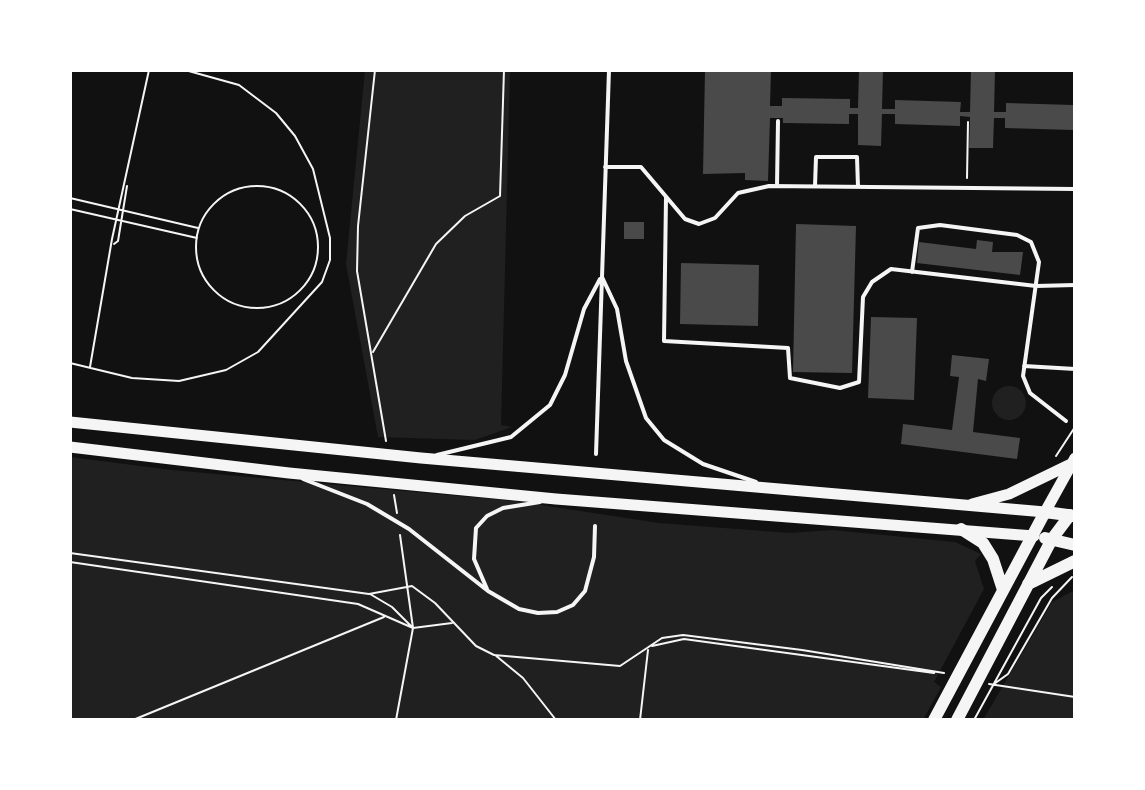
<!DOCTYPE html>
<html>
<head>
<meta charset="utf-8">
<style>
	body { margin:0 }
	#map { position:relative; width:1145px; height:790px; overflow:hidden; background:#111; font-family:"Roboto Condensed",sans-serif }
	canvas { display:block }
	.frame { position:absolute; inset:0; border:72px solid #fff; pointer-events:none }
</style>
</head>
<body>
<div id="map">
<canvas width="1145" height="790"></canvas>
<div class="frame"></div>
</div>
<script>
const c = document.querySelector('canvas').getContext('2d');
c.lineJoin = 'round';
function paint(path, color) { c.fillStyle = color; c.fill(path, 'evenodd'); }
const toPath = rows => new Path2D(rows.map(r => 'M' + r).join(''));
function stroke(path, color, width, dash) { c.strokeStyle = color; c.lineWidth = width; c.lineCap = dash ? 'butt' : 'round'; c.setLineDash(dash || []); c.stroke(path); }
paint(toPath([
	[365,70,510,70,501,425,512,427,475,440,378,437,346,264],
	'992 403a17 17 0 1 1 34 0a17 17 0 1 1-34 0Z',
	[70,457,172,470,515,501,659,523,789,533,832,530,955,542,981,554,975,561,984,589,934,682,941,687,923,720,70,720],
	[1075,590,1075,720,983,720,1052,602]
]), '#202020');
paint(toPath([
	[705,70,771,70,770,106,782,106,782,98,850,99,850,108,858,108,859,70,883,70,882,109,895,109,895,100,961,102,960,112,970,112,971,70,995,70,994,112,1006,112,1006,103,1073,105,1075,120,1073,130,1005,128,1005,118,994,118,993,148,969,148,970,117,960,116,960,126,895,124,895,114,882,114,881,146,858,145,858,114,849,114,849,124,783,123,783,118,770,118,768,181,745,180,745,173,703,174],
	[624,222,644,222,644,239,624,239],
	[796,224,856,226,852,373,793,372],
	[977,240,993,242,992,252,1023,252,1020,275,917,263,919,242,976,249],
	[681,263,759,265,758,326,680,324],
	[871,317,917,318,914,400,868,398],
	[952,355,989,359,986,381,978,379,973,432,1020,438,1017,459,901,444,903,424,952,430,959,377,950,376]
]), '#4a4a4a');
stroke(toPath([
	[375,70,358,226,357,271,386,441],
	[967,178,968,122],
	'196 247a61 61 0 1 1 122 0a61 61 0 1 1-122 0Z',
	[70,198,198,228],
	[70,209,197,238],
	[114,244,118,241,127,186],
	[373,352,436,244,465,216,500,196,504,70],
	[70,363,132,378,179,381,226,370,258,352,322,282,330,260,330,238,313,169,295,136,276,113,239,85,185,70],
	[90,367,112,239,149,70],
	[1056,456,1075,427],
	[394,495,397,513],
	[70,553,369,594,412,586,435,603,476,646,494,655,620,666,662,638,683,635,802,650,944,673],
	[70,562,358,604,413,628,452,623],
	[370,594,392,607,412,627],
	[652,646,684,639,934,673],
	[495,655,523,678,556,720],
	[989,684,1075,697],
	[994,684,1008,674,1052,598,1072,577],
	[133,720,384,617],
	[396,720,413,628,400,535],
	[640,720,648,650],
	[974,720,1041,598,1052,587]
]), '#f5f5f5', 2);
stroke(toPath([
	[605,167,641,167,685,219,699,224,715,218,738,193,769,186,1075,189],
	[777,186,778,121],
	[815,186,816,157,857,157,858,187],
	[666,197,664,341,788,348,790,378,840,388,859,382,863,297,872,282,891,269,1036,286,1075,285],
	[912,272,918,228,940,225,1017,235,1031,242,1039,262,1023,376,1030,393,1066,421],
	[602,277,617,309,626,361,646,418,664,440,703,464,756,482],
	[1024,366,1075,369],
	[596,454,609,70],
	[437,455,511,437,550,405,565,375,584,309,600,279],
	[303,479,367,504,409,529,488,591,519,609,538,613,557,612,573,605,585,591,594,557,595,526],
	[487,589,474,559,476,528,487,516,503,508,540,502]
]), '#f5f5f5', 4);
stroke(toPath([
	[70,422,421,458,1045,512,1075,458],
	[70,447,289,473,556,499,1034,536],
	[972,504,1009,494,1071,464]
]), '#f5f5f5', 11);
stroke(toPath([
	[961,529,983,543,993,559,1003,590],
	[1045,538,1075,545],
	[1028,584,1075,561],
	[934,720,1045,512,1075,516],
	[957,720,1052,539,1070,515]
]), '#f5f5f5', 12);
</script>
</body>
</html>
